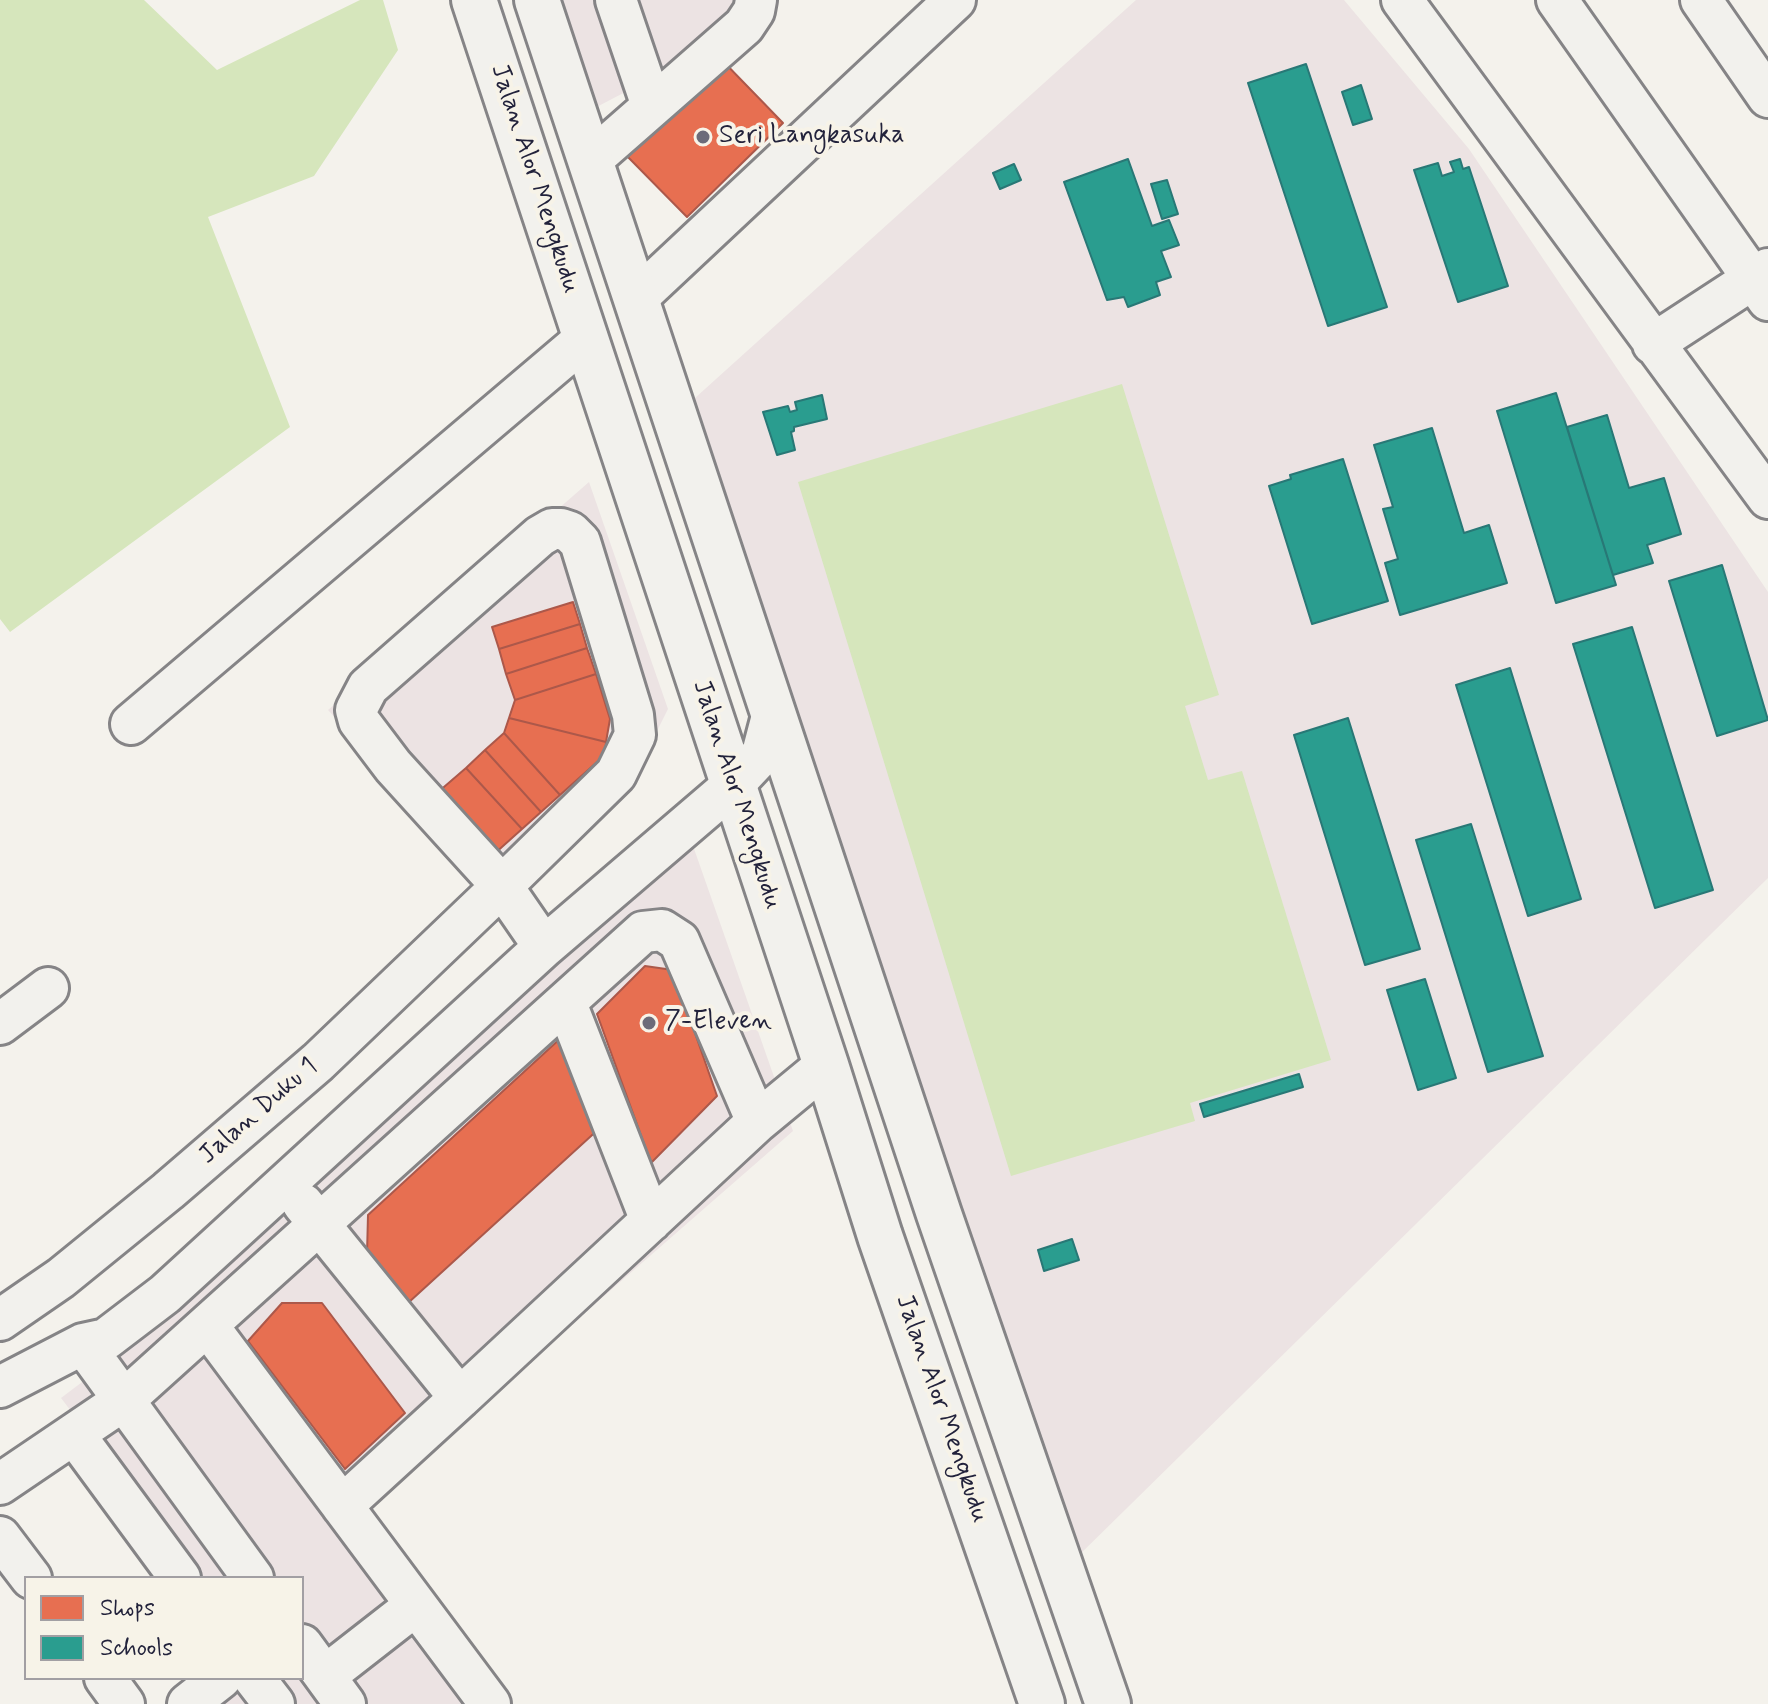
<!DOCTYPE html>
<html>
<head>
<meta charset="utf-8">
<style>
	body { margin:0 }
	#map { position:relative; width:1768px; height:1704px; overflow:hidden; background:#f4f2ec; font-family:Mynerve,sans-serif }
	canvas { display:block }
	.legend { position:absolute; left:24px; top:1576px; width:280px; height:104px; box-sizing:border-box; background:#f7f3e8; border:2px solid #a29fa3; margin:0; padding:10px 14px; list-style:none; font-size:24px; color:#22223b }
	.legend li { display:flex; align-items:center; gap:16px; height:40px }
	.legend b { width:40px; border:2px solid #a29fa3 }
</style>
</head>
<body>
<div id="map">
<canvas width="1768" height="1704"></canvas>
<ul class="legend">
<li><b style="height:22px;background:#e76f51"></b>Shops</li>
<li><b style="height:22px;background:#2a9d8f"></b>Schools</li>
</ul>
</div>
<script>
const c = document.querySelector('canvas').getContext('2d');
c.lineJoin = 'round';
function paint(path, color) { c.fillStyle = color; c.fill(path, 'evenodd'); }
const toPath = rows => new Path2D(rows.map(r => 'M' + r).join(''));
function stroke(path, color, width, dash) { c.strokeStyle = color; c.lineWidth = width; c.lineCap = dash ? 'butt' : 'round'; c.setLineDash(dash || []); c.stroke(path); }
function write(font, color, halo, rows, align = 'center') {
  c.font = font + ' Mynerve,sans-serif'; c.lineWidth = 8; c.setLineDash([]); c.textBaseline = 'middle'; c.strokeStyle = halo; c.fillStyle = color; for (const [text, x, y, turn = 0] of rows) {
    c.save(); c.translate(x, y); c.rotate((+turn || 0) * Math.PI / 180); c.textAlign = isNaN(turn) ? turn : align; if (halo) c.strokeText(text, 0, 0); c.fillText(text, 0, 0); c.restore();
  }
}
paint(toPath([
	[553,0,750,0,759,22,589,111],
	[1136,0,1344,0,1469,149,1768,592,1768,878,1069,1565,695,398],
	[589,482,668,709,629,787,505,905,328,710],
	[692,843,793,1131,351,1517,493,1704,199,1704,234,1678,302,1678,302,1578,199,1578,61,1398,188,1302]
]), '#ece3e3');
paint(toPath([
	[0,0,144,0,217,70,360,0,383,0,398,50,314,176,208,217,290,427,10,632,0,619],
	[1122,384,1219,695,1185,706,1208,780,1242,771,1331,1060,1190,1103,1195,1121,1011,1176,798,482]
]), '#d6e6bc');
const shops = toPath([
	[718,56,783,123,687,217,622,151,718,56],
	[573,602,580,624,499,649,492,627,573,602],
	[580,624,587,648,506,674,499,649,580,624],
	[587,648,596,674,515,700,506,674,587,648],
	[596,674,610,719,606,742,509,718,515,700,596,674],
	[509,718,606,742,605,755,560,795,504,733,509,718],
	[504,733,560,795,541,812,485,750,504,733],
	[485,750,541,812,522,829,466,768,485,750],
	[466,768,522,829,493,855,437,793,466,768],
	[645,966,673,970,717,1096,651,1163,597,1014,645,966],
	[563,1036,602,1126,408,1303,367,1254,368,1215,563,1036],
	[282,1303,322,1303,405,1413,345,1469,248,1341,282,1303]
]);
paint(shops, '#e76f51');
stroke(shops, '#ac584a', 2);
const schools = toPath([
	[1306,64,1387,307,1328,326,1248,83,1306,64],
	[1361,85,1372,119,1353,125,1342,92,1361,85],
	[1128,159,1152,226,1169,220,1179,245,1161,251,1171,277,1156,282,1160,295,1128,307,1124,297,1107,300,1064,182,1128,159],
	[1460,159,1463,169,1469,167,1508,286,1458,302,1414,170,1438,163,1442,176,1454,172,1450,162,1460,159],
	[1014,164,1021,180,1000,189,993,173,1014,164],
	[1167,180,1178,214,1162,219,1151,184,1167,180],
	[1556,393,1616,585,1556,603,1497,411,1556,393],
	[822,395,827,419,794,427,794,431,791,432,795,450,777,455,763,412,788,406,790,412,797,410,795,402,822,395],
	[1607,415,1629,488,1664,478,1681,534,1647,545,1653,563,1613,575,1567,427,1607,415],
	[1432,428,1464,533,1489,525,1507,583,1400,615,1385,563,1398,559,1383,509,1393,507,1374,445,1432,428],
	[1343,459,1388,601,1312,624,1269,486,1291,479,1290,475,1343,459],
	[1722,565,1768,720,1717,736,1669,581,1722,565],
	[1632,627,1713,890,1655,908,1573,644,1632,627],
	[1510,668,1581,899,1528,916,1456,685,1510,668],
	[1348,718,1420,949,1365,965,1294,735,1348,718],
	[1471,824,1543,1056,1488,1072,1416,840,1471,824],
	[1425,979,1456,1078,1418,1090,1387,990,1425,979],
	[1299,1074,1303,1087,1204,1117,1200,1104,1299,1074],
	[1072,1239,1079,1260,1044,1271,1038,1250,1072,1239]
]);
paint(schools, '#2a9d8f');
stroke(schools, '#287876', 2);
const minor = toPath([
	[616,0,652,106],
	[1402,0,1768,498],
	[1557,0,1768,300],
	[1701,0,1768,97],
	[590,161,744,26,754,11,756,0],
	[636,299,955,0],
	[1653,344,1768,269],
	[131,724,587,337],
	[566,1003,651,1221],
	[0,1024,48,988],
	[303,1204,460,1398,757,1122,826,1065],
	[0,1320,61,1278,168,1191,318,1062,502,886,616,774,635,735,633,715,580,542,570,532,561,529,552,529,540,536,368,687,356,710,359,721,393,766,502,886,544,947],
	[208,1326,490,1704],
	[83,1344,253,1578],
	[0,1387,83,1344,106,1339,165,1294,544,947,732,786,762,754,773,712],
	[74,1434,180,1578],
	[0,1484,124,1400,643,932,662,930,679,941,757,1122],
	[342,1506,460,1398],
	[0,1537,31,1578],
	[302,1645,345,1704],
	[325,1676,416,1605],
	[105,1678,124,1704],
	[254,1678,274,1704],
	[188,1704,221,1678]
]);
const major = toPath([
	[474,0,826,1065,880,1236,1042,1704],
	[537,0,939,1214,1108,1704]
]);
stroke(minor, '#858486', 46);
stroke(major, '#858486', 50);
stroke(minor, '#f2f1ed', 40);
stroke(major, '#f2f1ed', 44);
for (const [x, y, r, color] of [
	[703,137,8,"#6c6b79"],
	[649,1023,8,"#6c6b79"]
]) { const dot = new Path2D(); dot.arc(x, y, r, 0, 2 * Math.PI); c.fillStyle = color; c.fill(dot); stroke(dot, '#f7f3e8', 3); }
write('26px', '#22223b', '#f7f3e8', [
	["Seri Langkasuka",719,137],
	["7-Eleven",665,1023]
], 'left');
write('26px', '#22223b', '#f7f3e8', [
	["Jalan Alor Mengkudu",534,179,72],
	["Jalan Alor Mengkudu",736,795,72],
	["Jalan Duku 1",259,1112,-41],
	["Jalan Alor Mengkudu",941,1409,71]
]);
</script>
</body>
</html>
